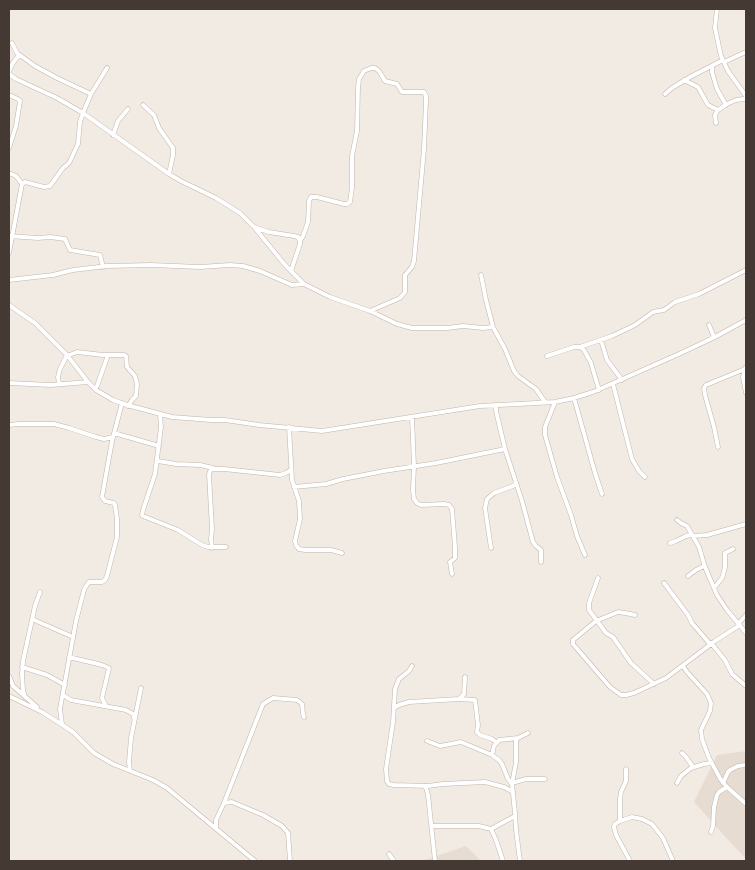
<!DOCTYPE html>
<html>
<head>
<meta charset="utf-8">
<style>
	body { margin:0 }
	#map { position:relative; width:755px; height:870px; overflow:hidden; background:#f2ebe3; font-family:Ubuntu,sans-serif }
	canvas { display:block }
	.frame { position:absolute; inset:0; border:10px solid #443a33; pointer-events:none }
</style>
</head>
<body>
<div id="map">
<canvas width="755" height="870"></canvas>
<div class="frame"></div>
</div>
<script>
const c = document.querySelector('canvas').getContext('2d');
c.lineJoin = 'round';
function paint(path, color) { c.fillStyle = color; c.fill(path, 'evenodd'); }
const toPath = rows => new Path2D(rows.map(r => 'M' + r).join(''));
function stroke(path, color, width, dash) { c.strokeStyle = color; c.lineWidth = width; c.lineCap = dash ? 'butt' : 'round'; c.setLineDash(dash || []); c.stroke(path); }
paint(toPath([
	[746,751,746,859,730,842,694,802,717,755],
	[466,846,481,861,422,861]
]), '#e6dcd1');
const street = toPath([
	[717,9,715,28,721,56,728,71,746,96],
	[12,43,17,53,35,66,57,78,91,94],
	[724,62,746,52],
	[712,66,712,72,717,89,726,105],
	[9,71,13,63,19,55],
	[9,74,16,79,57,98,83,113,169,174,181,181,216,198,240,213,254,227,285,265,304,284],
	[684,80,698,87,708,105,718,110],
	[665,94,672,88,690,77,723,60],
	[9,95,18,99,20,101,16,126,9,148],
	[143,105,154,115,159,128,173,148,173,155,169,174],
	[716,123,715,115,718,110,727,104,736,100,744,99,746,99],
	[113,135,118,121,128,109],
	[9,173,16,176,22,184],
	[254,227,269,232,294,236,298,237,300,241,300,244,291,271],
	[9,236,38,238,50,237,65,239,70,250,100,255,103,267],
	[9,253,22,184,25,182,44,187,50,186,63,168,69,163,78,144,80,122,83,113,91,94,107,68],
	[481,275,486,300,493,327,505,349,514,371,518,376,536,389,545,402],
	[9,280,53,275,73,270,107,266,151,265,200,267,230,265,243,266,260,271,292,285,304,284,330,297,370,311,400,298,405,292,405,275,412,267,414,261,424,149,426,101,426,96,424,92,402,92,397,84,385,81,379,71,375,68,371,68,364,71,359,79,358,88,357,131,352,156,352,188,350,202,347,204,344,204,317,197,311,197,309,201,308,222,303,236,300,241],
	[9,305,35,323,67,355,88,382,96,390,113,400,127,405,172,417,211,420,225,420,259,425,322,431,480,406,555,402,574,398,593,392,679,354,715,337,746,320],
	[370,311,397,324,412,328,447,328,463,326,483,328,493,327],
	[709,325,714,337],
	[601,340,607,360,622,380],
	[580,347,612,336,635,325,653,312,664,310,675,302,699,294,746,270],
	[67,356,77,352,103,355,124,355,126,356,127,367,135,376,137,384,136,396,132,400,128,406],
	[547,356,574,347,580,347,584,350,591,363,599,390],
	[745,368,743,377,746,393],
	[9,383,51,385,88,382],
	[59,384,58,377,60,369,67,355],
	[613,384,632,459,639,471,645,477],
	[95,389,97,386,108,355],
	[574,398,595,473,602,494],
	[555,402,545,427,545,435,557,477,571,515,577,536,585,555],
	[496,405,496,411,505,449,522,501,533,542,536,546,541,550,541,562],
	[160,414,161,427,155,474,143,510,142,515,143,516,178,530,202,545,208,547,226,547],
	[412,417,414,466,413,490,414,499,417,503,421,505,444,504,449,505,452,509,455,547,455,558,450,562,452,574],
	[9,425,19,424,54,424,69,428,96,437,104,439,113,437],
	[289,427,292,480,299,501,300,519,295,541,296,545,299,549,305,550,331,550,342,553],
	[114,433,159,446],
	[718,447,714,427,705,395,704,388,706,385,745,369],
	[158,461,176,464,200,465,213,468],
	[294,487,326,484,343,479,384,471,436,463,505,449],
	[677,520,681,523,687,526,699,547,705,567,717,595,727,610,746,633],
	[693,536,707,535,746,524],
	[670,543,676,541,686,536,692,535],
	[212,548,211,539,212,529,209,474,211,469,224,469,280,475,286,473,291,470],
	[491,548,485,508,487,499,494,493,513,486,516,483],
	[688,576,696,570,704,566],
	[598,578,589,603,589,610,606,633,613,637,631,663,654,684],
	[664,583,688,615,692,623,710,644],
	[714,588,722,578,723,575,725,567,725,553,733,549],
	[32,619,73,637],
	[596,621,573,640,573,644,610,687,621,695,626,695,634,693,666,678,715,641,740,625],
	[596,621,618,612,625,613,635,615],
	[739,623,746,615],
	[711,643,725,660,732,674,746,686],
	[69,657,102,665,109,668,102,698,106,706],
	[412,666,409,671,399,679,395,689,393,722,386,769,387,781,389,784,394,785,428,786,443,784,485,782,504,787,513,792],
	[683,666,687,672,707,694,711,703,710,711,701,730,702,739,709,758,721,780,727,787,746,804],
	[22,667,47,675,65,685],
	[9,676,13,686,37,707],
	[63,695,71,700,126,710,133,714,134,718],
	[9,696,42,712,64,726,73,732,94,753,113,764,153,780,167,788,255,861],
	[25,697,23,690,22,674,23,661,35,606,40,592],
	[460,699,475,700,478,725,477,732,480,735,492,739,496,742],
	[394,708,399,705,409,702,459,699,464,694,465,677],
	[62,724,60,709,76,621,84,590,86,586,89,582,102,582,105,580,107,576,117,537,117,519,115,505,114,503,105,501,102,497,112,441,122,403],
	[427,741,440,746,461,742,492,755,499,760,502,764,508,779,512,784],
	[682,753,686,757,693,767],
	[492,755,494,746,499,740,518,738],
	[626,769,626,781,621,792,620,799,620,821,615,824,614,827,616,835,630,861],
	[130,771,129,762,131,738,141,688],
	[512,783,526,779,545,779],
	[677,783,681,776,691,768,704,764,712,763],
	[723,783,728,772,730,770,738,766,746,765],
	[424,786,426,788,428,795,435,861],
	[224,803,232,802,263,815,282,826,288,833,290,861],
	[620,821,632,817,642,819,652,824,663,838,673,861],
	[432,826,479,826,491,829,496,840,503,861],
	[216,829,216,820,224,803,263,704,273,698,297,700,302,704,303,714,304,717],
	[491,829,515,816],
	[711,832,713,826,714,807,717,795,719,792,727,787],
	[389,854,394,861],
	[520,861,516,830,515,813,512,784,516,762,516,741,518,738,528,733]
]);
stroke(street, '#c0b4a9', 5);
stroke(street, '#fff', 4);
</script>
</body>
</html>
